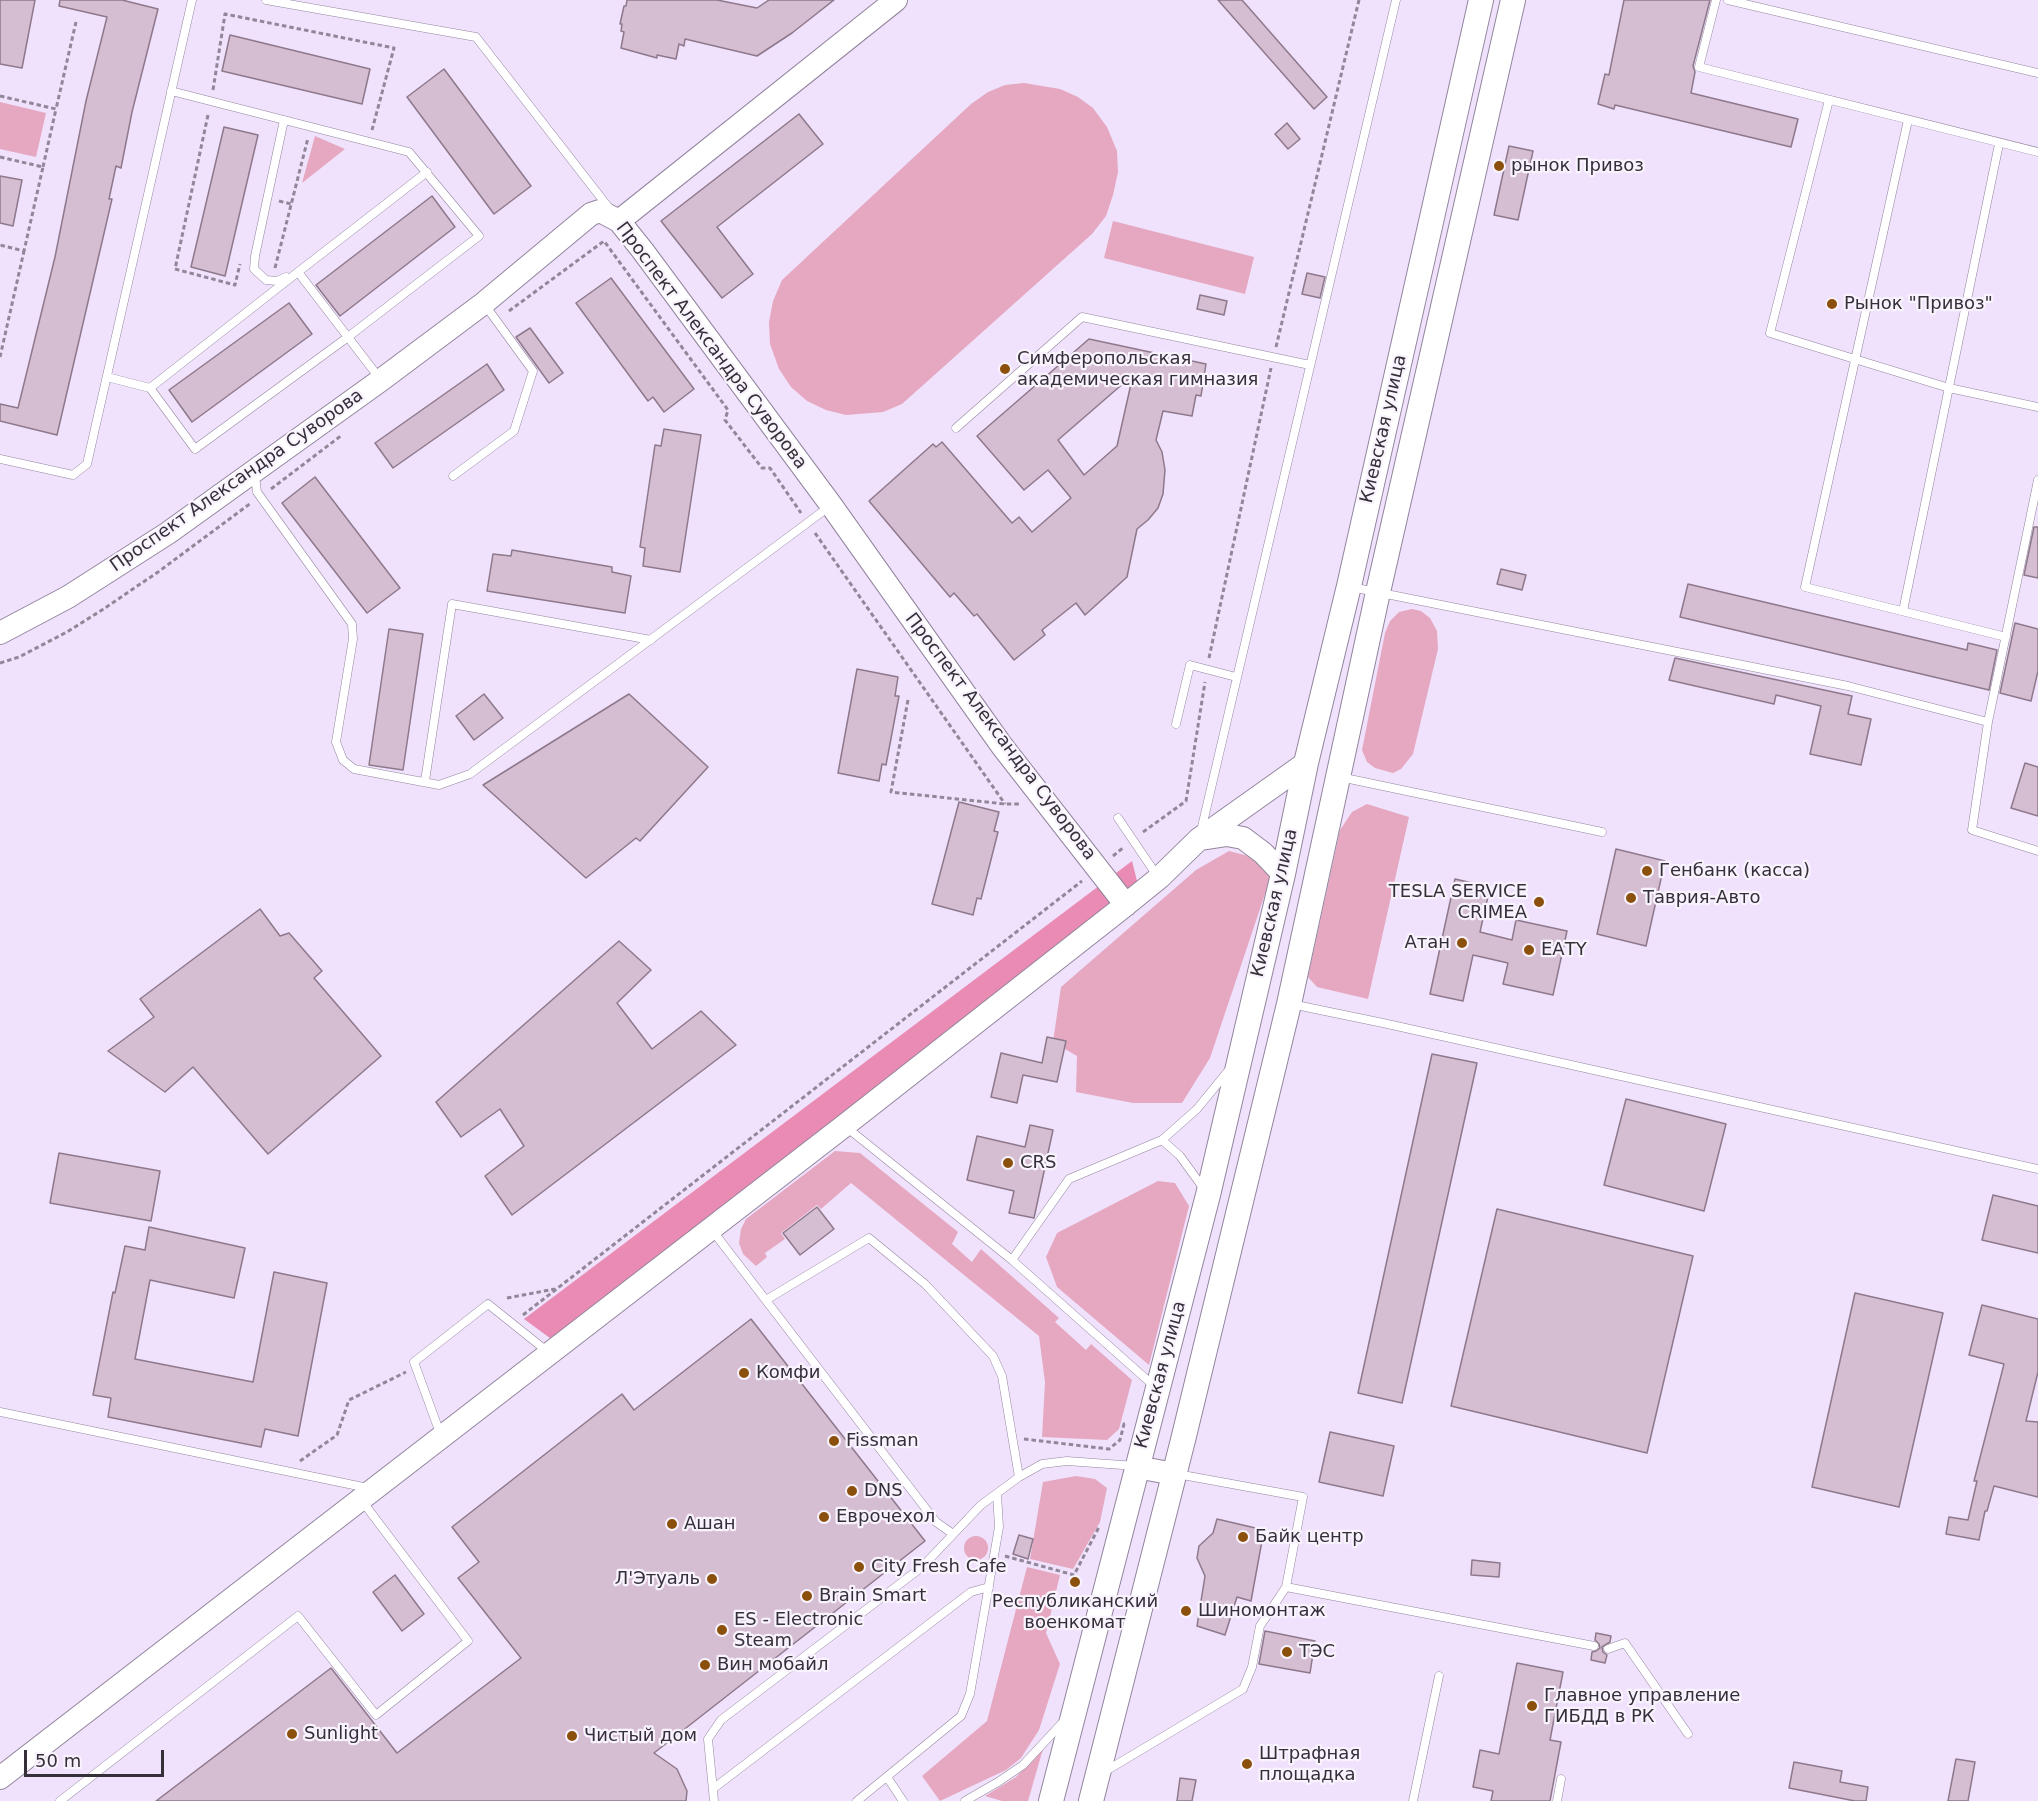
<!DOCTYPE html>
<html>
<head>
<meta charset="utf-8">
<style>
	body { margin:0 }
	#map { position:relative; width:2038px; height:1801px; overflow:hidden; background:#f0e2fd; font-family:"DejaVu Sans",sans-serif }
	canvas { display:block }
	.scale { position:absolute; left:24px; top:1750px; width:140px; height:27px; box-sizing:border-box; border:3px solid #352f39; border-top:0; padding-left:8px; font-size:18px; line-height:21px; white-space:nowrap; color:#352f39; -webkit-text-stroke:4px #f9f3fe; paint-order:stroke }
</style>
</head>
<body>
<div id="map">
<canvas width="2038" height="1801"></canvas>
<div class="scale">50 m</div>
</div>
<script>
const c = document.querySelector('canvas').getContext('2d');
c.lineJoin = 'round';
function paint(path, color) { c.fillStyle = color; c.fill(path, 'evenodd'); }
const toPath = rows => new Path2D(rows.map(r => 'M' + r).join(''));
function stroke(path, color, width, dash) { c.strokeStyle = color; c.lineWidth = width; c.lineCap = dash ? 'butt' : 'round'; c.setLineDash(dash || []); c.stroke(path); }
function write(font, color, halo, rows, align = 'center') {
  c.font = font + ' "DejaVu Sans",sans-serif'; c.lineWidth = 4.5; c.setLineDash([]); c.textBaseline = 'middle'; c.strokeStyle = halo; c.fillStyle = color; for (const [text, x, y, turn = 0] of rows) {
    c.save(); c.translate(x, y); c.rotate((+turn || 0) * Math.PI / 180); c.textAlign = isNaN(turn) ? turn : align; if (halo) c.strokeText(text, 0, 0); c.fillText(text, 0, 0); c.restore();
  }
}
paint(toPath([
	[1024,83,1060,89,1078,97,1093,108,1107,127,1117,151,1118,172,1113,195,1106,216,1092,234,902,404,883,412,846,415,826,410,807,401,791,387,779,369,770,344,769,322,773,301,782,280,971,104,988,92,1005,85],
	[0,102,46,113,36,157,0,149],
	[315,136,345,149,302,183],
	[1113,221,1254,257,1245,294,1104,258],
	[1412,609,1421,611,1430,618,1437,631,1438,649,1413,754,1401,769,1393,773,1375,768,1367,762,1362,750,1385,633,1390,621,1399,612],
	[1367,804,1409,817,1368,999,1317,987,1308,977,1340,830,1352,812],
	[1229,851,1252,857,1271,876,1210,1058,1182,1103,1133,1103,1076,1092,1077,1056,1053,1042,1061,987,1196,870],
	[835,1151,860,1153,958,1232,952,1244,972,1262,981,1249,1059,1318,1055,1322,1086,1350,1091,1344,1132,1380,1119,1429,1107,1440,1042,1437,1045,1382,1039,1336,851,1183,821,1209,817,1205,781,1233,785,1239,765,1253,767,1257,756,1266,743,1254,739,1243,741,1229,746,1219],
	[1158,1181,1175,1183,1189,1206,1149,1365,1057,1287,1046,1257,1057,1233],
	[1076,1476,1095,1479,1107,1488,1100,1522,1073,1569,1030,1559,1043,1482],
	'964 1548a12 12 0 1 1 24 0a12 12 0 1 1-24 0Z',
	[1027,1567,1060,1575,1046,1633,1060,1664,1039,1730,1021,1758,1006,1770,940,1801,922,1776,987,1721],
	[1043,1749,1028,1801,1002,1801,985,1796,1016,1777]
]), '#e5a8c0');
paint(toPath([
	[1132,861,1139,889,554,1341,524,1319]
]), '#e98bb2');
const building = toPath([
	[0,0,35,0,22,68,0,64,0,0],
	[60,0,122,0,158,9,132,112,121,168,116,166,109,199,112,199,57,435,0,421,0,404,18,408,55,257,86,101,107,17,59,6,60,0],
	[627,0,717,0,757,8,769,0,834,0,792,33,757,56,685,39,684,46,679,44,676,59,657,55,657,58,621,48,624,32,621,31,622,24,620,24,624,6,626,6,627,0],
	[1218,0,1242,0,1327,97,1314,109,1218,0],
	[1624,0,1710,0,1693,66,1695,72,1691,93,1798,119,1791,147,1615,105,1614,109,1598,104,1605,74,1609,75,1624,0],
	[230,35,370,69,362,104,222,71,230,35],
	[444,69,531,186,494,214,407,97,444,69],
	[799,114,823,144,717,227,753,274,722,298,661,221,799,114],
	[1287,123,1300,139,1288,149,1275,134,1287,123],
	[224,127,258,135,225,276,191,267,224,127],
	[1509,146,1533,151,1518,220,1494,215,1509,146],
	[0,176,22,180,13,226,0,223,0,176],
	[432,196,455,227,340,316,316,285,432,196],
	[1307,273,1325,277,1320,298,1302,294,1307,273],
	[611,278,694,389,664,412,653,397,648,401,576,303,611,278],
	[1200,295,1227,301,1224,315,1197,309,1200,295],
	[289,303,312,334,192,422,169,390,289,303],
	[530,328,563,373,549,383,516,337,530,328],
	[1089,339,1206,364,1201,396,1196,395,1192,416,1163,411,1156,440,1162,452,1165,470,1163,494,1158,508,1148,520,1137,529,1127,577,1085,615,1076,603,1042,630,1045,635,1014,660,977,614,974,616,954,593,950,597,869,501,933,444,936,447,942,442,1012,523,1019,517,1032,532,1071,498,1048,470,1024,490,977,436,1089,339],
	[1133,375,1117,446,1084,475,1058,440,1133,375],
	[487,364,504,390,393,468,375,443,487,364],
	[664,429,701,435,680,572,643,566,645,548,640,547,655,445,661,446,664,429],
	[315,477,400,588,367,613,282,503,315,477],
	[2034,527,2038,527,2038,578,2024,575,2034,527],
	[512,550,612,567,612,572,631,576,625,613,487,591,493,554,511,556,512,550],
	[1501,569,1526,575,1522,590,1497,584,1501,569],
	[1688,584,1967,650,1968,643,1997,650,1989,690,1680,617,1688,584],
	[2015,623,2038,629,2038,671,2031,701,2000,693,2015,623],
	[389,629,423,634,403,770,369,765,389,629],
	[1675,658,1852,696,1848,714,1871,719,1861,765,1810,754,1821,706,1776,695,1774,704,1669,680,1675,658],
	[857,669,898,677,895,696,899,696,886,765,882,764,879,781,838,773,857,669],
	[484,694,503,718,474,740,456,716,484,694],
	[629,694,708,767,640,841,636,838,586,878,483,785,629,694],
	[2025,763,2038,767,2038,816,2011,808,2025,763],
	[959,802,999,812,994,831,998,832,981,899,977,898,973,915,932,904,959,802],
	[1616,849,1665,861,1646,946,1597,934,1616,849],
	[1455,879,1490,887,1480,932,1512,940,1516,920,1567,931,1553,995,1503,984,1508,963,1473,955,1463,1001,1430,994,1455,879],
	[260,909,280,936,289,933,322,971,314,978,381,1056,268,1154,193,1067,165,1092,108,1051,154,1017,140,999,260,909],
	[619,941,651,970,617,1003,652,1049,701,1011,736,1045,512,1215,485,1176,524,1146,500,1109,461,1137,436,1102,619,941],
	[1047,1037,1066,1041,1057,1082,1023,1075,1017,1103,991,1097,1001,1053,1042,1063,1047,1037],
	[1432,1054,1477,1063,1402,1403,1358,1393,1432,1054],
	[1626,1099,1726,1124,1704,1211,1604,1185,1626,1099],
	[1030,1125,1053,1130,1034,1218,1009,1213,1014,1191,967,1180,977,1136,1025,1147,1030,1125],
	[59,1153,160,1171,151,1221,50,1203,59,1153],
	[1993,1195,2038,1206,2038,1253,1982,1240,1993,1195],
	[817,1207,834,1229,800,1255,783,1233,817,1207],
	[1497,1209,1693,1256,1647,1453,1451,1406,1497,1209],
	[149,1227,245,1248,234,1298,150,1280,135,1359,253,1382,274,1272,327,1283,298,1436,265,1429,261,1447,108,1417,111,1398,93,1395,113,1292,115,1293,125,1246,145,1250,149,1227],
	[1855,1293,1943,1313,1899,1507,1812,1487,1855,1293],
	[1982,1305,2038,1319,2038,1372,2026,1421,2038,1422,2038,1497,1994,1486,1987,1511,1985,1511,1979,1540,1946,1534,1949,1517,1968,1520,1977,1481,1974,1481,2004,1364,1969,1355,1982,1305],
	[751,1319,925,1541,654,1753,677,1769,687,1791,686,1801,156,1801,331,1668,397,1753,521,1658,458,1578,479,1562,452,1527,622,1394,634,1410,751,1319],
	[1330,1432,1394,1446,1383,1496,1319,1482,1330,1432],
	[1217,1519,1264,1530,1251,1601,1237,1597,1225,1635,1197,1626,1205,1576,1197,1558,1199,1546,1213,1533,1217,1519],
	[1019,1535,1033,1539,1028,1559,1013,1554,1019,1535],
	[1472,1560,1500,1563,1499,1577,1471,1575,1472,1560],
	[395,1575,424,1614,402,1631,373,1592,395,1575],
	[1265,1631,1315,1641,1310,1673,1259,1664,1265,1631],
	[1596,1633,1611,1636,1610,1642,1602,1647,1603,1652,1607,1655,1605,1663,1591,1660,1592,1652,1596,1651,1600,1648,1599,1644,1595,1640,1596,1633],
	[1517,1663,1563,1672,1550,1740,1561,1742,1550,1801,1491,1801,1493,1791,1473,1787,1480,1750,1499,1754,1517,1663],
	[1956,1759,1975,1762,1968,1801,1948,1801,1956,1759],
	[1794,1762,1842,1771,1840,1782,1868,1787,1866,1801,1855,1801,1789,1788,1794,1762],
	[1180,1778,1196,1780,1192,1801,1177,1801,1180,1778]
]);
paint(building, '#d6bed2');
stroke(building, '#8e788b', 1.5);
const lane = toPath([
	[266,0,476,37,609,208],
	[1716,0,1699,67,2038,152],
	[1728,0,2038,73],
	[171,91,409,152,479,236,348,337,195,449,150,388,298,272],
	[1829,100,1770,333,1949,388,2038,407],
	[284,120,255,256,254,269,266,280,277,281,286,277],
	[1908,120,1805,587,2006,637],
	[107,377,150,388],
	[380,379,298,272,427,172],
	[956,428,1082,317,1310,365],
	[0,459,73,475,87,464,192,0],
	[255,476,257,492,352,624,353,639,336,742,343,760,354,769,439,785,470,774,830,506],
	[453,476,514,431,533,371,485,305],
	[1351,587,1848,686,1988,722,1972,830,2038,851],
	[1903,611,1999,144],
	[1988,722,2038,480],
	[1176,724,1190,665,1236,677],
	[1340,777,1602,832],
	[425,781,452,604,651,640],
	[1118,818,1158,877],
	[1201,831,1396,0],
	[1291,1004,1383,1023,2038,1169],
	[846,1127,1012,1260,1153,1385],
	[1162,1140,1180,1156,1204,1189],
	[712,1230,936,1522,953,1534],
	[1012,1260,1069,1179,1162,1140,1197,1109,1228,1071],
	[766,1300,869,1238,925,1284,993,1356,1002,1376,1019,1477],
	[0,1412,368,1488],
	[440,1433,414,1362,488,1304,548,1352],
	[1286,1587,1594,1646],
	[1608,1649,1625,1643,1688,1734],
	[1104,1772,1243,1689,1252,1667,1260,1626,1286,1587,1303,1497,1177,1474],
	[887,1777,903,1801],
	[714,1788,971,1592,989,1587],
	[60,1801,298,1616,376,1715,468,1641,362,1501],
	[714,1801,708,1739,721,1720,922,1567,981,1505,1019,1477,1042,1464,1067,1461,1136,1466],
	[857,1801,961,1716,970,1694,999,1527,997,1494],
	[965,1801,998,1782,1023,1765,1064,1721],
	[1413,1801,1439,1676],
	[1557,1801,1561,1779]
]);
const secondary = toPath([
	[619,221,896,0],
	[0,633,68,597,168,533,381,380,484,303,591,214,600,211,619,221,643,251,831,505,1002,746,1126,905],
	[1201,839,1227,835,1243,838,1263,853,1283,874],
	[1137,1467,1174,1474],
	[0,1778,844,1126,1118,911,1159,878,1199,839,1306,763]
]);
const primary = toPath([
	[1051,1801,1208,1195,1283,874,1306,763,1349,586,1481,0],
	[1091,1801,1183,1440,1289,1004,1378,592,1513,0]
]);
stroke(lane, '#92859d', 9);
stroke(secondary, '#92859d', 24);
stroke(primary, '#92859d', 26);
stroke(toPath([
	[213,90,225,14,394,48,372,130],
	[0,96,56,109,76,22],
	[208,115,175,269,235,285,240,264],
	[0,157,43,167,24,251,0,245],
	[43,167,56,109],
	[279,201,291,204],
	[275,268,308,138],
	[509,311,604,241,728,410,725,420,762,468,770,468,801,513],
	[1276,347,1359,0],
	[0,357,24,251],
	[271,489,342,435],
	[815,533,1005,804],
	[1209,658,1271,368],
	[0,663,19,657,67,632,102,610,158,572,251,503],
	[908,700,891,792,1005,804,1020,804],
	[1143,832,1186,801,1205,682],
	[1113,856,1124,847],
	[507,1298,555,1289],
	[523,1315,1082,881],
	[1024,1439,1109,1449,1120,1440,1124,1424,1127,1425],
	[300,1461,337,1435,349,1400,406,1372],
	[1005,1556,1074,1575,1099,1527]
]), '#918799', 3, [4.5, 3]);
stroke(lane, '#fff', 8);
stroke(secondary, '#fff', 22);
stroke(primary, '#fff', 24);
for (const [x, y, r, color] of [
	[1499,166,6,"#8b500c"],
	[1832,304,6,"#8b500c"],
	[1005,369,6,"#8b500c"],
	[1647,871,6,"#8b500c"],
	[1631,898,6,"#8b500c"],
	[1539,902,6,"#8b500c"],
	[1462,943,6,"#8b500c"],
	[1529,950,6,"#8b500c"],
	[1008,1163,6,"#8b500c"],
	[744,1373,6,"#8b500c"],
	[834,1441,6,"#8b500c"],
	[852,1491,6,"#8b500c"],
	[824,1517,6,"#8b500c"],
	[672,1524,6,"#8b500c"],
	[1243,1537,6,"#8b500c"],
	[859,1567,6,"#8b500c"],
	[712,1579,6,"#8b500c"],
	[1075,1582,6,"#8b500c"],
	[807,1596,6,"#8b500c"],
	[1186,1611,6,"#8b500c"],
	[722,1630,6,"#8b500c"],
	[1287,1652,6,"#8b500c"],
	[705,1665,6,"#8b500c"],
	[1532,1706,6,"#8b500c"],
	[292,1734,6,"#8b500c"],
	[572,1736,6,"#8b500c"],
	[1247,1764,6,"#8b500c"]
]) { const dot = new Path2D(); dot.arc(x, y, r, 0, 2 * Math.PI); c.fillStyle = color; c.fill(dot); stroke(dot, '#f9f3fe', 2); }
write('18px', '#352f39', '#f9f3fe', [
	["рынок Привоз",1511,166],
	["Рынок \"Привоз\"",1844,304],
	["Симферопольская",1017,359],
	["академическая гимназия",1017,380],
	["Генбанк (касса)",1659,871],
	["TESLA SERVICE",1527,892,"right"],
	["CRIMEA",1527,913,"right"],
	["Таврия-Авто",1643,898],
	["Атан",1450,943,"right"],
	["EАTY",1541,950],
	["CRS",1020,1163],
	["Комфи",756,1373],
	["Fissman",846,1441],
	["DNS",864,1491],
	["Еврочехол",836,1517],
	["Ашан",684,1524],
	["Байк центр",1255,1537],
	["City Fresh Cafe",871,1567],
	["Л'Этуаль",700,1579,"right"],
	["Brain Smart",819,1596],
	["Республиканский",1075,1602,"center"],
	["военкомат",1075,1623,"center"],
	["Шиномонтаж",1198,1611],
	["ES - Electronic",734,1620],
	["Steam",734,1641],
	["ТЭС",1299,1652],
	["Вин мобайл",717,1665],
	["Главное управление",1544,1696],
	["ГИБДД в РК",1544,1717],
	["Sunlight",304,1734],
	["Чистый дом",584,1736],
	["Штрафная",1259,1754],
	["площадка",1259,1775]
], 'left');
write('18px', '#352f39', '#f9f3fe', [
	["Проспект Александра Суворова",711,346,53],
	["Киевская улица",1384,429,-77],
	["Проспект Александра Суворова",237,481,-35],
	["Проспект Александра Суворова",1000,737,53],
	["Киевская улица",1275,903,-77],
	["Киевская улица",1161,1375,-75]
]);
</script>
</body>
</html>
